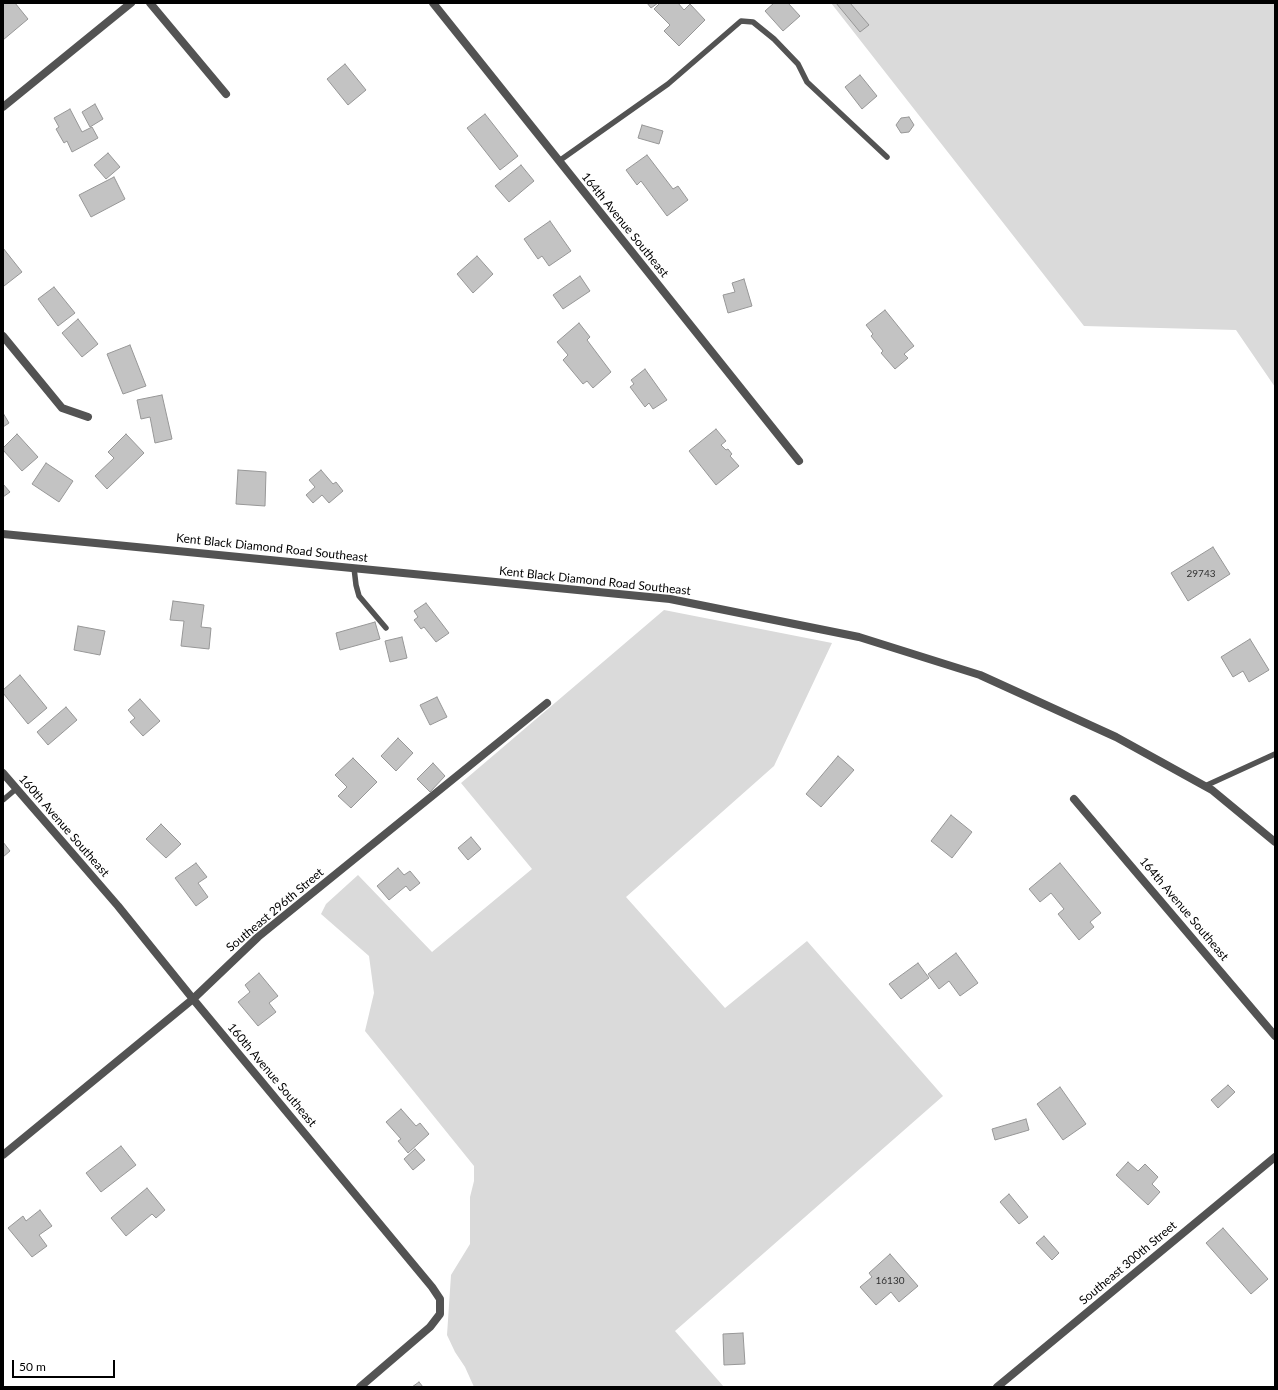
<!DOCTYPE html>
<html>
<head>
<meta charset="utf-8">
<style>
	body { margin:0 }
	#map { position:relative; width:1278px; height:1390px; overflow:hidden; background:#fff; font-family:Lato,sans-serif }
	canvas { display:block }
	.frame { position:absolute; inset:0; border:4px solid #000; pointer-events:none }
	.scale { position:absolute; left:12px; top:1360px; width:103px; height:18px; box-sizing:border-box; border:2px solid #000; border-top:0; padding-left:5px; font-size:12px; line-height:14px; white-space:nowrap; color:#000; -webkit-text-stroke:3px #fff; paint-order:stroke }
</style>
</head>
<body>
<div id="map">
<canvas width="1278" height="1390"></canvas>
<div class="frame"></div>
<div class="scale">50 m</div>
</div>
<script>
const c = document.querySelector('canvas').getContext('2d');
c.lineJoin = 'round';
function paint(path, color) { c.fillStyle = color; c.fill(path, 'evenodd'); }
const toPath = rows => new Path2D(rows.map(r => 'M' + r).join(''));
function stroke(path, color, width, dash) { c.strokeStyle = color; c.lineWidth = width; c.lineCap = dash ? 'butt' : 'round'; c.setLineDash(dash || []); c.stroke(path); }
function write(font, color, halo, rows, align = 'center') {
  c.font = font + ' Lato,sans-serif'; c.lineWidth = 3; c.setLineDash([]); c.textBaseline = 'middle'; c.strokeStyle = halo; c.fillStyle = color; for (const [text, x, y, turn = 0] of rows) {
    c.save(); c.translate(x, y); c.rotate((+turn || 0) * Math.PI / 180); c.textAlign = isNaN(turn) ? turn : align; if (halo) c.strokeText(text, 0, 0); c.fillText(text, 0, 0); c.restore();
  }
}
paint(toPath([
	[831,3,1275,3,1275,387,1236,330,1084,326],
	[664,610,832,643,774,766,626,897,725,1008,807,941,943,1096,675,1331,724,1387,474,1387,465,1367,455,1352,447,1335,451,1275,470,1244,470,1197,474,1181,474,1166,365,1031,374,993,369,956,321,914,326,904,358,875,432,952,532,869,461,783]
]), '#dadada');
const building = toPath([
	[3,3,15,3,28,19,3,40,3,3],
	[647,3,658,3,651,8,647,3],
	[660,3,678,3,684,10,690,4,705,20,679,46,664,31,670,25,654,9,660,3],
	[774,3,788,3,800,16,783,31,765,11,774,3],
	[836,3,850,3,869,25,860,32,836,3],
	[345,64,366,90,348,105,327,79,345,64],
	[860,75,877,96,862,109,845,87,860,75],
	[95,104,103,119,90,127,82,112,95,104],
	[70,109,82,132,92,127,98,138,72,152,67,141,64,143,56,129,59,127,54,118,70,109],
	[485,114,518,156,500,170,467,128,485,114],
	[909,117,914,125,909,132,901,133,896,125,901,118,909,117],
	[642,125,663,131,659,144,638,138,642,125],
	[108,153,120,167,106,179,94,165,108,153],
	[647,155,673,189,678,186,688,200,667,216,641,181,637,185,626,170,647,155],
	[521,165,534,181,509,202,495,186,521,165],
	[114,177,125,199,91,217,79,195,114,177],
	[550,221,571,251,549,266,542,256,538,259,524,239,550,221],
	[3,248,22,272,4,286,3,285,3,248],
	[477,256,493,274,473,293,457,274,477,256],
	[580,276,590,291,563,309,553,295,580,276],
	[744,279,752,306,728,313,723,295,735,292,732,283,744,279],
	[54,287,75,313,58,326,38,299,54,287],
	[885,310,914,346,904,354,908,358,895,369,881,353,883,351,871,336,873,334,866,325,885,310],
	[78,319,98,344,82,357,62,333,78,319],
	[579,323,590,337,587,340,611,372,593,388,587,381,583,384,563,360,568,355,557,342,579,323],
	[130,345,146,386,123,394,107,354,130,345],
	[645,369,667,400,653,409,649,403,645,407,630,387,634,384,631,380,645,369],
	[162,395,172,439,155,443,150,417,141,419,137,400,162,395],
	[3,413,9,423,3,427,3,413],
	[716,429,726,441,721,445,726,450,728,449,732,454,730,456,739,466,716,485,689,451,716,429],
	[17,434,38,457,22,471,3,450,3,448,17,434],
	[126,434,144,453,107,489,95,476,114,458,108,452,126,434],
	[46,463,73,481,59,502,32,484,46,463],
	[238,470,266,472,265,506,236,504,238,470],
	[321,470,333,484,336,482,343,491,329,503,322,495,313,503,306,495,315,487,309,480,321,470],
	[3,484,10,492,3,497,3,484],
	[1213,547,1230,574,1188,601,1171,573,1213,547],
	[173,601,204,605,201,627,211,628,209,649,181,646,184,621,170,620,173,601],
	[426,603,449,633,436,642,424,627,421,629,414,620,418,617,414,611,426,603],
	[375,622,380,639,340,650,336,633,375,622],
	[78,626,105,631,100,655,74,650,78,626],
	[402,637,407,658,390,662,385,641,402,637],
	[1250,639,1269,670,1249,682,1243,671,1233,677,1221,657,1250,639],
	[20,675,47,708,28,724,3,693,3,690,20,675],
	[437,697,447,717,430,725,420,705,437,697],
	[140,699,160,721,143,736,130,722,135,718,128,710,140,699],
	[66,707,77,720,48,745,37,732,66,707],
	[398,738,413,753,396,771,381,756,398,738],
	[838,756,854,770,821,807,806,794,838,756],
	[353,758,377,782,351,808,338,796,347,787,335,775,353,758],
	[433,763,445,776,430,792,417,779,433,763],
	[951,815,972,832,952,858,931,841,951,815],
	[161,824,181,844,166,858,146,839,161,824],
	[471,837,481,849,468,860,458,848,471,837],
	[3,842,10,851,3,857,3,842],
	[196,863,207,877,198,883,208,897,196,906,175,878,196,863],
	[1060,863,1101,913,1090,922,1094,927,1079,940,1058,914,1064,909,1051,893,1040,902,1029,889,1060,863],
	[398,868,404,875,410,871,420,883,410,891,406,886,389,900,377,886,398,868],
	[956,953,978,983,960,996,949,981,939,989,928,974,956,953],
	[918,963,929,978,901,999,889,984,918,963],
	[259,973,278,996,269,1003,276,1012,258,1026,238,1002,250,992,245,985,259,973],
	[1228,1085,1235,1092,1218,1108,1211,1100,1228,1085],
	[1060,1087,1086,1124,1063,1140,1037,1104,1060,1087],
	[401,1109,416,1126,420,1123,429,1134,408,1153,398,1141,401,1139,386,1122,401,1109],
	[1026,1119,1029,1130,995,1140,992,1129,1026,1119],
	[121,1146,136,1165,101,1192,86,1173,121,1146],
	[415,1149,425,1160,413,1170,404,1159,415,1149],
	[1128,1162,1138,1171,1145,1164,1158,1177,1152,1184,1160,1192,1148,1205,1116,1175,1128,1162],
	[147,1188,165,1210,156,1218,152,1214,126,1236,111,1218,147,1188],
	[1009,1194,1028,1217,1019,1224,1000,1202,1009,1194],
	[40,1210,52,1226,39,1235,47,1246,32,1257,8,1228,23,1216,26,1221,40,1210],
	[1223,1228,1268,1279,1251,1294,1206,1243,1223,1228],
	[1044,1236,1059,1253,1052,1260,1036,1243,1044,1236],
	[890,1254,918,1286,899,1302,891,1292,876,1305,860,1287,872,1277,869,1273,890,1254],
	[743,1333,745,1364,724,1365,723,1334,743,1333],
	[419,1382,423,1387,412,1387,419,1382]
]);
paint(building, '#c3c3c3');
stroke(building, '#979797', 1);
stroke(toPath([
	[559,161,668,84,741,21,753,22,774,39,798,64,807,82,887,157],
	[354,568,356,585,359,596,386,628],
	[1205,786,1275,754],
	[3,800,16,789]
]), '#535353', 5.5);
stroke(toPath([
	[150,3,226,94],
	[433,3,799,461],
	[3,107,131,3],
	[3,336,62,408,88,417],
	[3,773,118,906,193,999,432,1287,440,1299,440,1314,430,1327,360,1387],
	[1074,799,1275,1036],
	[3,1155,193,999,258,937,547,703],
	[997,1387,1275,1157]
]), '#535353', 8);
stroke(toPath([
	[3,534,670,599,859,637,980,675,1116,737,1212,790,1275,842]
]), '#535353', 8);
write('10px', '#313131', null, [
	["29743",1201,574],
	["16130",890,1281]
]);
write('12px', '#000', '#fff', [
	["164th Avenue Southeast",625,225,51],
	["Kent Black Diamond Road Southeast",272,548,6],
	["Kent Black Diamond Road Southeast",595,581,6],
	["160th Avenue Southeast",64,826,49],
	["164th Avenue Southeast",1184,909,50],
	["Southeast 296th Street",275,910,-40],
	["160th Avenue Southeast",272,1075,50],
	["Southeast 300th Street",1128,1263,-40]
]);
</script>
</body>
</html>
